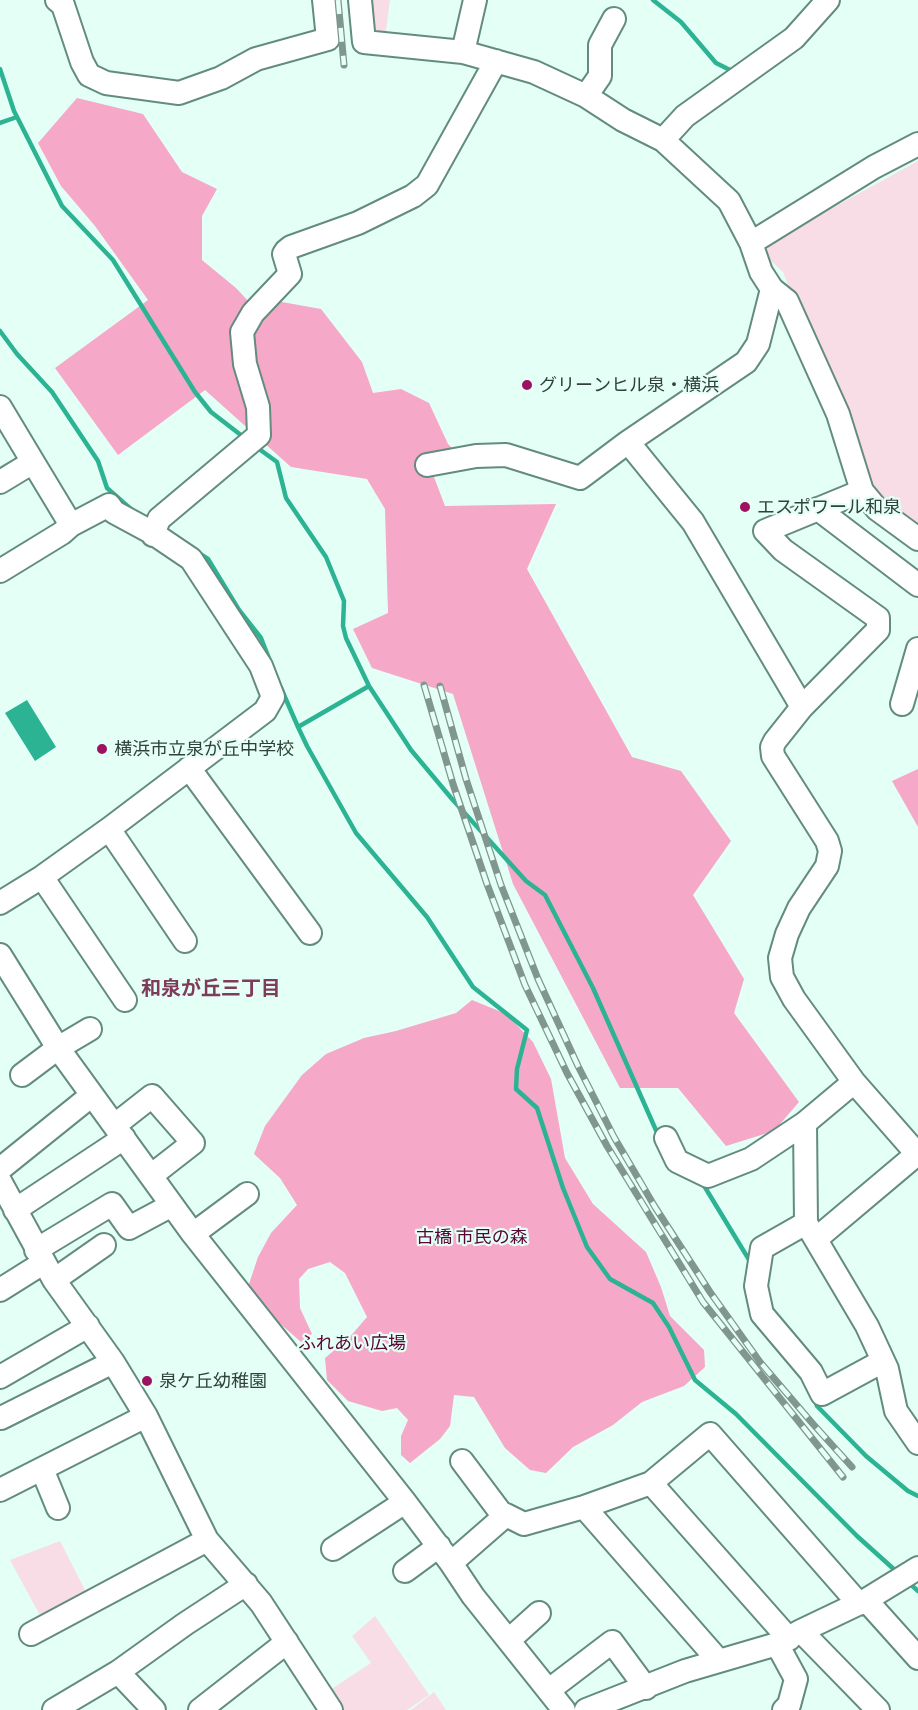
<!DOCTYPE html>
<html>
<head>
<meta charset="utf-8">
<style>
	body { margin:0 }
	canvas { display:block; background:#e4fff5 }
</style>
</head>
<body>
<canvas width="918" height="1710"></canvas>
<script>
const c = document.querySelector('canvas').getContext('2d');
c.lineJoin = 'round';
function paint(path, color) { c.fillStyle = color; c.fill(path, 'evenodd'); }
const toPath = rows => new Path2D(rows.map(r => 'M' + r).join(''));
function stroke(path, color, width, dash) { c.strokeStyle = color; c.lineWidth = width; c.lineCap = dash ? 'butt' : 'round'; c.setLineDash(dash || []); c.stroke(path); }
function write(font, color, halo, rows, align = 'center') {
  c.font = font + ' Commissioner,"Noto Sans JP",sans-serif'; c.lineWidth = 4.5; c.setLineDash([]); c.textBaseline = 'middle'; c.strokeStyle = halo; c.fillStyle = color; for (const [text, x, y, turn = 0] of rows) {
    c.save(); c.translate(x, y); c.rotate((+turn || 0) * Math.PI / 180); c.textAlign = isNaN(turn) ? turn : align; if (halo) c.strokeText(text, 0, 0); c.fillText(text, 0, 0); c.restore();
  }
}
paint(toPath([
	[368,0,390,0,385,38,372,36],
	[918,161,918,535,876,499,806,334,783,272,761,252,763,246],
	[60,1541,88,1596,43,1621,10,1560],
	[375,1616,429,1695,407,1710,343,1710,330,1690,371,1663,352,1636],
	[434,1692,446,1710,411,1710]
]), '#f8dde7');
paint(toPath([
	[77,98,143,114,182,172,217,189,202,216,202,260,236,288,251,304,282,302,321,309,362,362,373,393,401,389,429,403,448,444,454,450,426,456,445,506,556,504,527,569,632,757,681,771,731,841,693,895,744,979,734,1013,799,1102,774,1131,726,1146,678,1088,620,1088,513,884,453,694,372,668,353,629,388,613,385,509,367,479,291,467,205,390,118,455,55,368,148,300,95,226,61,186,38,143],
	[918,769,918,827,892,781],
	[472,1000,499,1011,509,1017,533,1042,551,1079,565,1158,593,1204,646,1252,661,1287,670,1316,704,1350,705,1367,684,1386,642,1402,613,1425,573,1447,546,1473,530,1470,505,1448,474,1397,454,1395,450,1426,440,1439,410,1463,401,1455,401,1436,408,1420,397,1408,382,1411,348,1401,327,1380,325,1358,348,1339,367,1317,345,1273,330,1262,308,1269,299,1279,300,1308,312,1334,301,1342,268,1313,247,1290,258,1257,271,1233,297,1205,280,1178,254,1154,265,1126,302,1075,326,1054,364,1038,396,1031,456,1013]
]), '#f5a8c7');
paint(toPath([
	[27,700,56,747,35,761,5,713]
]), '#2cb394');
stroke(toPath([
	[653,0,681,22,716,63,732,71],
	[0,69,14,111,62,206,113,260,195,392,211,412,246,439],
	[0,123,17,117],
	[0,331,17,354,52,392,98,461,107,488,132,510],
	[255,446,277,462,286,498,326,557,344,601,343,626,346,638,369,686,298,727,307,746,356,833,427,917,473,987,527,1030,517,1069,516,1089,537,1108,563,1188,587,1247,610,1279,653,1303,669,1327,695,1380,736,1414,857,1536,897,1572],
	[197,552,208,559,239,610,261,638,270,661],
	[369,686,411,750,452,799,526,881,545,895,593,988,659,1137],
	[281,688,298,727],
	[703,1184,751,1263],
	[814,1398,817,1406,866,1456,908,1491,918,1496],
	[907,1581,918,1591]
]), '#2cb394', 4.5);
const minor = toPath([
	[57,0,63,5,82,62,89,75,106,83,179,93,221,78,256,59,328,39,324,0],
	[360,0,364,42,463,52,534,72,586,96,623,120,663,140,729,201,751,243,761,272,772,289,787,301,838,414,862,491,877,509,918,539],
	[463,52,475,0],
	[586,96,600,76,600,45,614,19],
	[663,140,685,116,794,38,828,0],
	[751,243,874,167,918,144],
	[0,407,33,462,0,482],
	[628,442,693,522,802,707],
	[33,462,71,525],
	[427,465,476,456,506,455,580,478,628,442,746,362,758,344,772,289],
	[862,491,765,531,783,550,878,618,878,630,802,707,775,741,772,747,773,756,827,841,830,851,827,866,799,908,787,934,780,958,782,977,794,999,854,1082,918,1155],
	[818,509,918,585],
	[153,535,159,519,259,435,258,407,245,364,242,332,253,313,290,274,284,254,286,251,291,247,358,223,413,196,427,185,496,61],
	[0,571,62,533,71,525,109,505,114,512,151,532,191,559,261,666,273,697,265,711,109,829,42,877,0,903],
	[902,704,918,649],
	[189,768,310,933],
	[109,829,185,941],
	[42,877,125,1000],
	[0,955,58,1048,193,1234,405,1502,451,1563,473,1596,564,1710],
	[22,1075,58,1048,90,1029],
	[854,1082,805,1123,806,1223,867,1326,887,1369,896,1411,918,1443],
	[115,1125,152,1096,193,1143,152,1175],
	[666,1138,677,1161,708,1176,751,1159,805,1123],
	[0,1169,92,1095],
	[0,1181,54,1280,113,1362,146,1416,207,1540,261,1603,331,1710],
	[15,1210,124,1138],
	[806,1223,762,1248,756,1286,762,1314,811,1372,822,1394,883,1361],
	[193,1234,247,1194],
	[816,1239,917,1154],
	[36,1250,112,1204,129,1228,172,1205],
	[54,1280,104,1245],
	[0,1290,43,1263],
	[0,1377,88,1326],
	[1,1418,113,1362],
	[462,1461,504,1517],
	[42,1469,58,1508],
	[651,1483,710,1434,859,1604],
	[0,1490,146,1416],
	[584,1507,718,1660],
	[333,1549,405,1502],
	[451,1563,506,1515,524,1524,584,1507,651,1483,789,1639],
	[405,1571,439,1546],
	[866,1600,918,1658],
	[801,1631,878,1710],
	[31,1634,207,1540],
	[509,1640,539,1613],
	[777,1644,796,1679,789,1705,784,1710],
	[118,1672,154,1710],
	[549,1690,612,1642,646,1688],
	[54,1710,118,1672,185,1624,246,1584],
	[200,1710,287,1642],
	[586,1710,685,1671,777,1644,801,1631,866,1600,918,1568]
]);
stroke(minor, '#638c7f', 26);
stroke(minor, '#fff', 22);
const rail = toPath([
	[338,0,344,65],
	[424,685,453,784,487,884,525,985,567,1073,607,1146,703,1302,843,1477],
	[440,686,466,779,501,885,538,979,578,1066,614,1137,655,1207,710,1292,760,1362,813,1424,852,1467]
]);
stroke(rail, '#80968f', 7);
stroke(rail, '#e4fff5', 4.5, [14]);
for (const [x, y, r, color] of [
	[527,385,6,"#9d1261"],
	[745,507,6,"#9d1261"],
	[102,749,6,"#9d1261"],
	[147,1381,6,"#9d1261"]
]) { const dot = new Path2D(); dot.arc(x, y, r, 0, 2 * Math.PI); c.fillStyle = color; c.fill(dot); stroke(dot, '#e4fff5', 2); }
write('18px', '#30413c', '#e4fff5', [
	["グリーンヒル泉・横浜",539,385],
	["エスポワール和泉",757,507],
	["横浜市立泉が丘中学校",114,749],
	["泉ケ丘幼稚園",159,1381]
], 'left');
write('18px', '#590434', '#e4fff5', [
	["古橋 市民の森",472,1237],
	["ふれあい広場",352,1343]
]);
write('bold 20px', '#7f3b5a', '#e4fff5', [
	["和泉が丘三丁目",211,988]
]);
</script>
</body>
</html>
